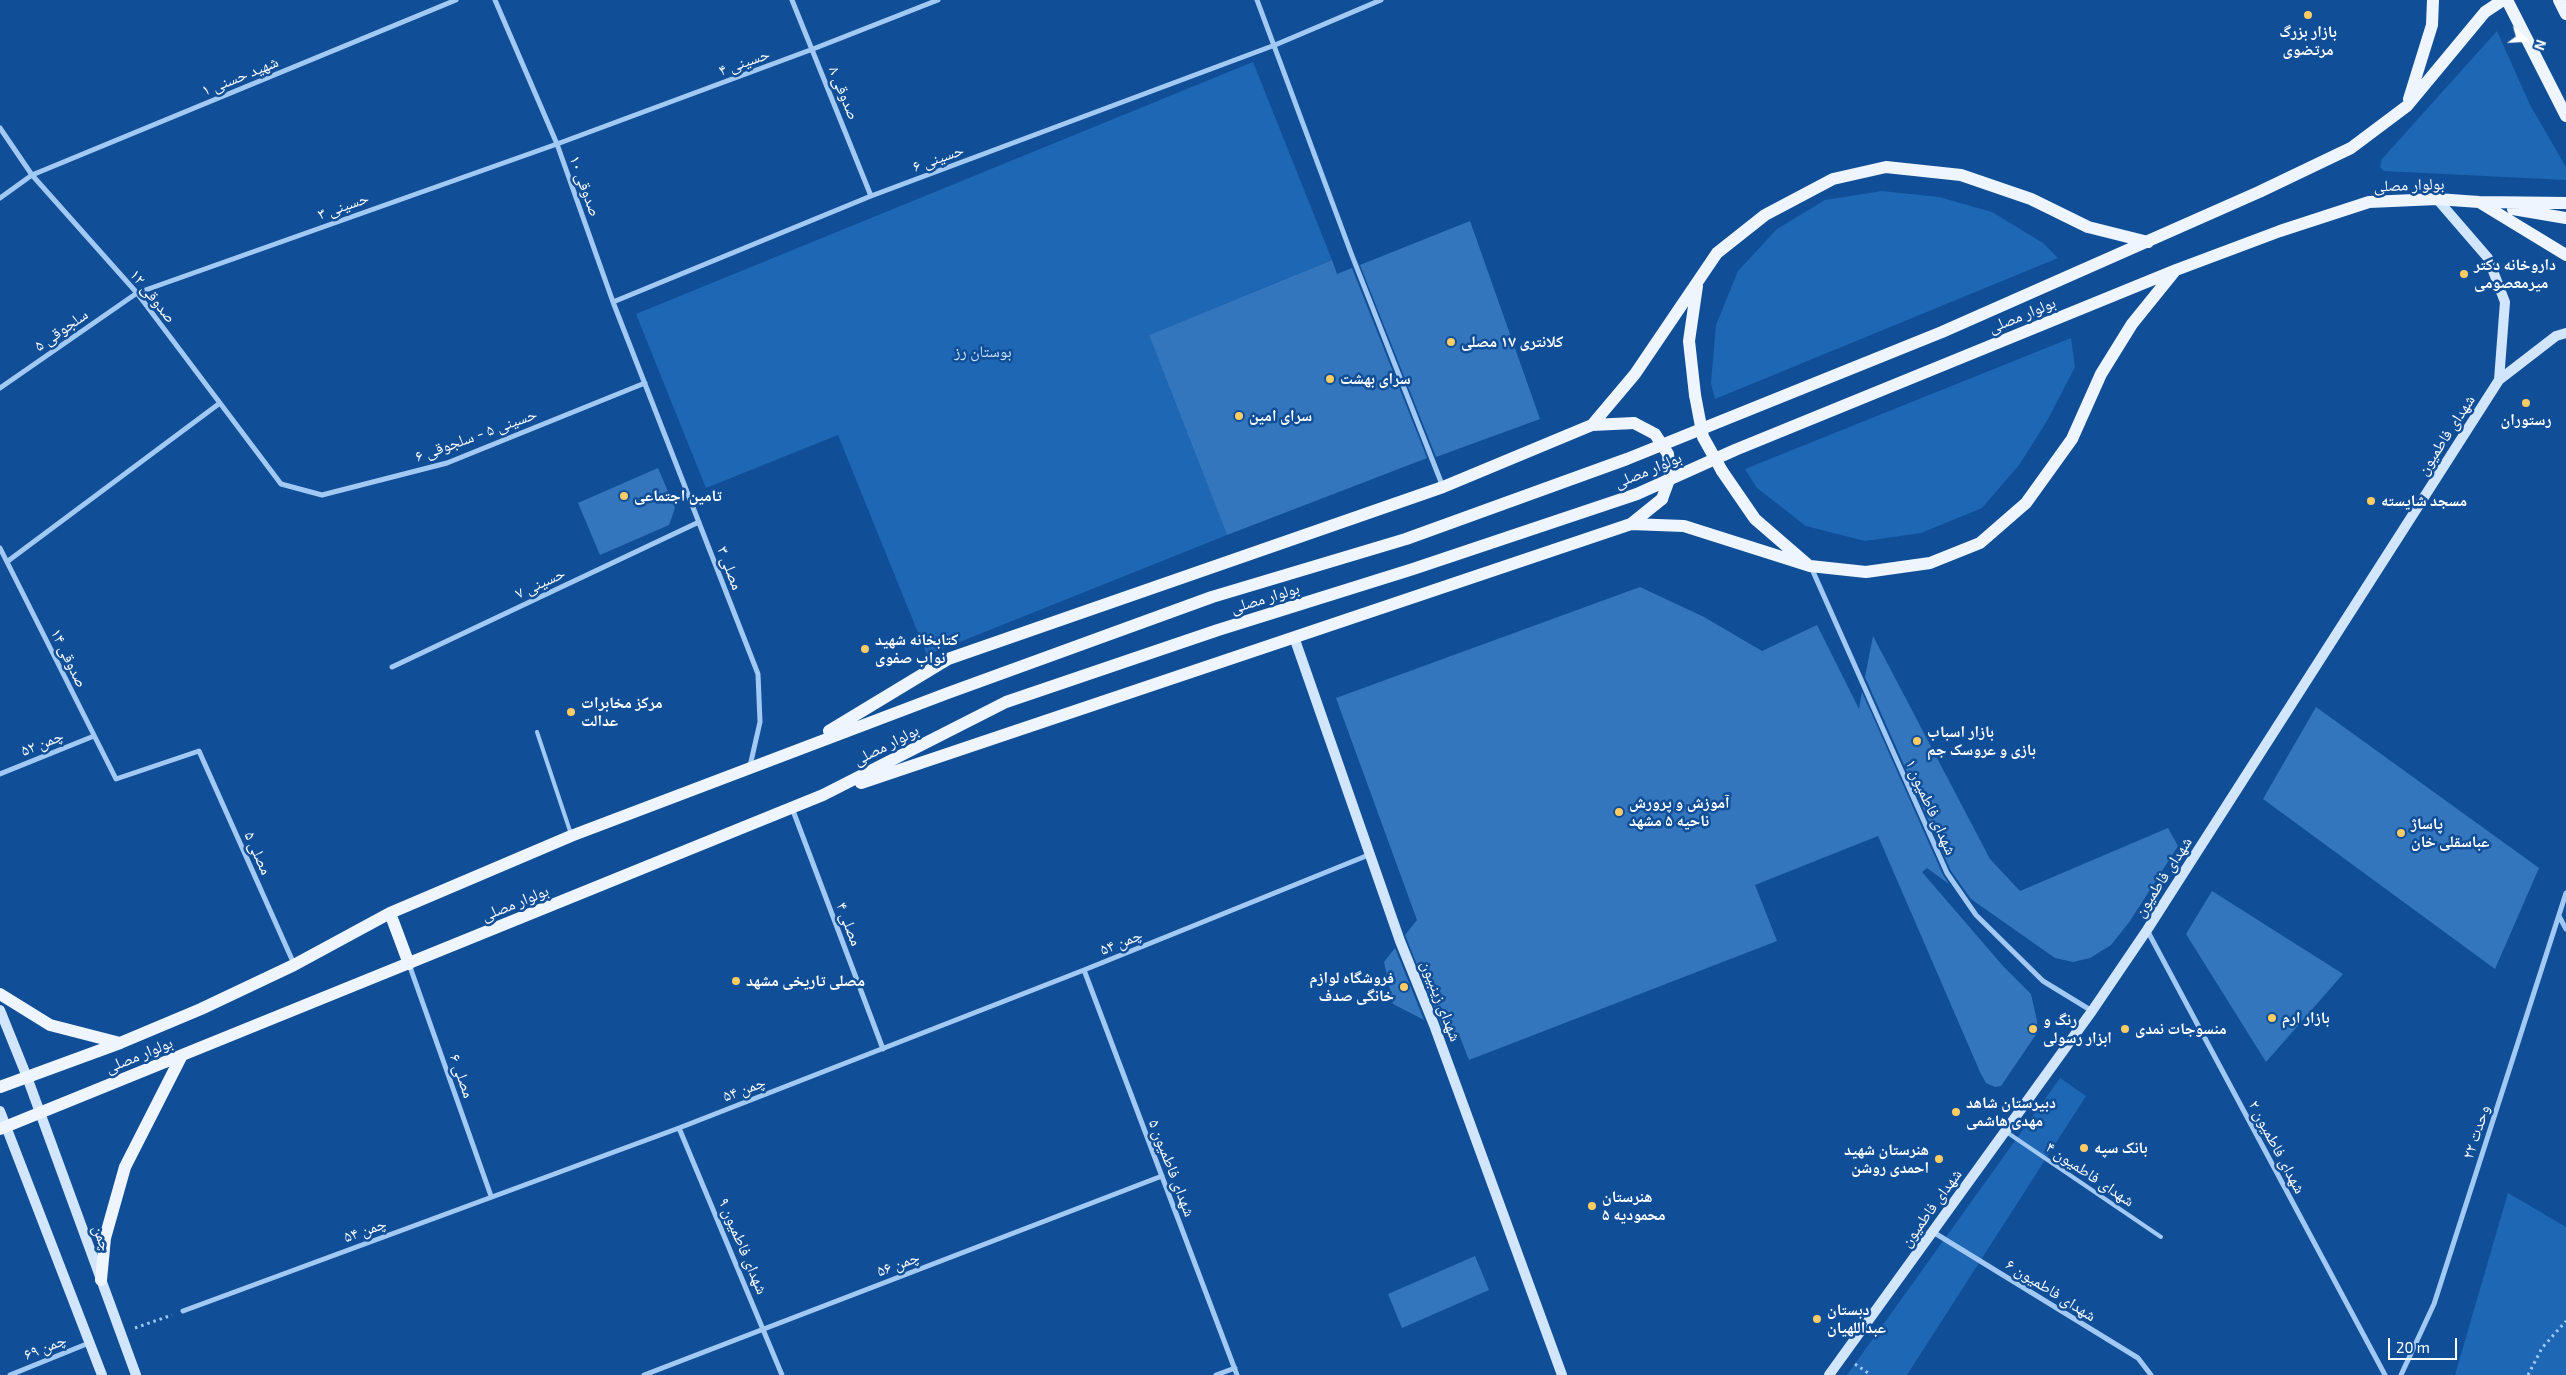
<!DOCTYPE html>
<html>
<head>
<meta charset="utf-8">
<style>
	body { margin:0 }
	#map { position:relative; width:2566px; height:1375px; overflow:hidden; background:#104f98; font-family:"Exo 2",sans-serif }
	canvas { display:block }
	.north { position:absolute; left:2501px; top:15px; width:50px; height:50px; -webkit-text-stroke:4px #104f98; paint-order:stroke; rotate:109deg; font-size:14px; font-weight:700; line-height:20px; text-align:center; color:#fff }
	.north::after { content:''; display:block; margin:auto; width:18px; height:22px; background:#fff; clip-path:polygon(50% 0,100% 100%,50% 72%,0 100%) }
	.scale { position:absolute; left:2388px; top:1338px; width:69px; height:22px; box-sizing:border-box; border:2px solid #fff; border-top:0; padding-left:6px; font-size:15px; line-height:18px; white-space:nowrap; color:#fff; -webkit-text-stroke:4px #104f98; paint-order:stroke }
</style>
</head>
<body>
<div id="map">
<canvas width="2566" height="1375"></canvas>
<div class="north">N</div>
<div class="scale">20 m</div>
</div>
<script>
const c = document.querySelector('canvas').getContext('2d');
c.lineJoin = 'round';
function paint(path, color) { c.fillStyle = color; c.fill(path, 'evenodd'); }
const toPath = rows => new Path2D(rows.map(r => 'M' + r).join(''));
function stroke(path, color, width, dash) { c.strokeStyle = color; c.lineWidth = width; c.lineCap = dash ? 'butt' : 'round'; c.setLineDash(dash || []); c.stroke(path); }
function write(font, color, halo, rows, align = 'center') {
  c.font = font + ' "Exo 2","Noto Naskh Arabic",sans-serif'; c.lineWidth = 5; c.setLineDash([]); c.textBaseline = 'middle'; c.strokeStyle = halo; c.fillStyle = color; for (const [text, x, y, turn = 0] of rows) {
    c.save(); c.translate(x, y); c.rotate((+turn || 0) * Math.PI / 180); c.textAlign = isNaN(turn) ? turn : align; if (halo) c.strokeText(text, 0, 0); c.fillText(text, 0, 0); c.restore();
  }
}
paint(toPath([
	[2497,31,2530,105,2566,167,2566,180,2384,171,2380,167,2382,159],
	[1253,62,1332,260,1149,335,1227,535,927,655,838,435,706,488,636,314],
	[1882,191,1939,197,1992,212,2043,243,2058,258,1715,399,1711,383,1716,325,1738,271,1777,229,1825,200],
	[2071,338,2075,367,2047,421,2019,465,1982,508,1921,533,1865,541,1806,526,1757,488,1745,469],
	[2060,1078,2086,1096,1907,1375,1847,1375],
	[2508,1193,2566,1227,2566,1375,2455,1375]
]), '#1e67b5');
paint(toPath([
	[1470,221,1540,419,1436,457,1360,265],
	[1332,260,1337,274,1352,268,1427,458,1227,535,1149,335],
	[658,468,675,508,669,525,600,555,578,503],
	[1640,587,1704,617,1762,651,1817,625,1859,709,1862,692,1943,875,1949,884,1927,868,1922,872,2003,966,2031,994,2037,1021,2037,1033,2001,1086,1995,1087,1986,1083,1980,1072,1878,836,1755,885,1777,941,1469,1060,1460,1037,1443,1029,1405,935,1417,920,1336,698],
	[1873,636,1990,859,2020,891,2168,828,2178,846,2130,921,2111,945,2090,958,2073,962,2055,958,1971,899,1951,871,1865,677],
	[2316,707,2539,868,2495,969,2263,799],
	[2212,891,2343,974,2266,1062,2186,934],
	[1395,948,1424,1020,1393,1004,1384,962],
	[1475,1256,1489,1290,1402,1328,1388,1294]
]), '#3476be');
stroke(toPath([
	[135,1328,172,1315],
	[1855,1364,1871,1375],
	[2528,1375,2542,1348,2566,1321]
]), '#a1c9f4', 3, [2.5, 4]);
stroke(toPath([
	[537,732,571,834],
	[2005,1131,2161,1237]
]), '#a1c9f4', 4);
stroke(toPath([
	[495,0,557,144,613,302,758,674,760,722,750,766],
	[792,0,871,196],
	[1257,0,1351,253,1443,487],
	[0,128,32,175,137,293,281,484,322,495,447,463,645,383],
	[0,198,32,175,456,0],
	[613,302,871,196,1275,45,1381,0],
	[0,388,137,293,557,144,813,49,938,0],
	[0,548,116,779,199,751,294,964],
	[8,561,220,403],
	[1811,567,1947,873,1976,915,2043,981,2092,1011],
	[392,667,699,522],
	[0,774,94,736],
	[792,808,883,1049],
	[2559,916,2566,929],
	[2147,930,2385,1375],
	[409,964,491,1196],
	[1084,970,1237,1375],
	[679,1128,782,1375],
	[1933,1232,2138,1358,2151,1375],
	[183,1311,679,1128,1084,970,1371,854],
	[10,1375,89,1343],
	[644,1375,1162,1176],
	[1216,1375,1235,1368],
	[2401,1375,2434,1304,2566,893]
]), '#a1c9f4', 5);
stroke(toPath([
	[2437,199,2488,258,2505,302,2499,380],
	[1294,637,1400,941,1434,1025,1562,1375],
	[0,1010,27,1077,136,1375],
	[0,1111,102,1375],
	[1829,1375,2092,1011,2147,930,2499,380,2556,336,2566,333]
]), '#d1e5fd', 10);
stroke(toPath([
	[2507,0,2566,116],
	[2559,0,2566,14],
	[2409,99,2432,25,2433,0],
	[2479,202,2566,255],
	[2513,209,2566,218],
	[1695,395,1689,341,1697,286],
	[1592,425,1634,423],
	[1722,471,1755,519,1807,564],
	[1631,524,1662,499],
	[829,731,948,659,1443,487,1592,425,1635,374,1717,253,1765,215,1833,179,1886,167,1961,175,2031,199,2088,227,2148,242],
	[861,783,1631,524,1684,526,1810,566,1866,572,1930,563,1980,543,2026,503,2072,439,2101,374,2132,324,2174,272],
	[390,913,409,964],
	[0,994,50,1025,120,1043],
	[0,1087,120,1043,201,1009,294,965,390,913,571,836,948,693,1212,597,1406,539,1627,459,1942,332,2259,192,2351,148,2407,106,2485,12,2503,0],
	[0,1129,823,795,1006,702,1218,630,1413,569,1637,494,1735,450,2176,270,2280,231,2369,202,2437,199,2479,202,2566,203],
	[101,1280,105,1238,125,1167,182,1055]
]), '#eef5ff', 12);
stroke(toPath([
	[1695,395,1703,437,1722,471],
	[1634,423,1655,434,1668,454,1670,477,1662,499]
]), '#eef5ff', 12);
for (const [x, y, r, color] of [
	[2308,15,5,"#ffcd64"],
	[2464,274,5,"#ffcd64"],
	[1451,342,5,"#ffcd64"],
	[1330,379,5,"#ffcd64"],
	[2526,403,5,"#ffcd64"],
	[1239,416,5,"#ffcd64"],
	[624,496,5,"#ffcd64"],
	[2371,501,5,"#ffcd64"],
	[865,649,5,"#ffcd64"],
	[571,712,5,"#ffcd64"],
	[1917,741,5,"#ffcd64"],
	[1619,812,5,"#ffcd64"],
	[2401,833,5,"#ffcd64"],
	[736,981,5,"#ffcd64"],
	[1404,987,5,"#ffcd64"],
	[2272,1018,5,"#ffcd64"],
	[2033,1029,5,"#ffcd64"],
	[2125,1029,5,"#ffcd64"],
	[1956,1112,5,"#ffcd64"],
	[2084,1148,5,"#ffcd64"],
	[1939,1159,5,"#ffcd64"],
	[1592,1206,5,"#ffcd64"],
	[1817,1319,5,"#ffcd64"]
]) { const dot = new Path2D(); dot.arc(x, y, r, 0, 2 * Math.PI); c.fillStyle = color; c.fill(dot); stroke(dot, '#104f98', 2); }
write('bold 16px', '#fff', '#104f98', [
	["بازار بزرگ",2308,32,"center"],
	["مرتضوی",2308,50,"center"],
	["داروخانه دکتر",2474,265],
	["میرمعصومی",2474,283],
	["کلانتری ۱۷ مصلی",1461,342],
	["سرای بهشت",1340,379],
	["سرای امین",1249,416],
	["رستوران",2526,420,"center"],
	["تامین اجتماعی",634,496],
	["مسجد شایسته",2381,501],
	["کتابخانه شهید",875,640],
	["نواب صفوی",875,658],
	["مرکز مخابرات",581,703],
	["عدالت",581,721],
	["بازار اسباب",1927,732],
	["بازی و عروسک جم",1927,750],
	["آموزش و پرورش",1629,803],
	["ناحیه ۵ مشهد",1629,821],
	["پاساژ",2411,824],
	["عباسقلی خان",2411,842],
	["فروشگاه لوازم",1394,978,"right"],
	["خانگی صدف",1394,996,"right"],
	["مصلی تاریخی مشهد",746,981],
	["بازار ارم",2282,1018],
	["رنگ و",2043,1020],
	["ابزار رسولی",2043,1038],
	["منسوجات نمدی",2135,1029],
	["دبیرستان شاهد",1966,1103],
	["مهدی هاشمی",1966,1121],
	["بانک سپه",2094,1148],
	["هنرستان شهید",1929,1150,"right"],
	["احمدی روشن",1929,1168,"right"],
	["هنرستان",1602,1197],
	["محمودیه ۵",1602,1215],
	["دبستان",1827,1310],
	["عبداللهیان",1827,1328]
], 'left');
write('16px', '#fff', '#104f98', [
	["حسینی ۴",744,62,-20],
	["شهید حسنی ۱",240,76,-22],
	["صدوقی ۸",844,93,68],
	["حسینی ۶",938,158,-20],
	["بولوار مصلی",2409,185,-2],
	["صدوقی ۱۰",585,186,70],
	["حسینی ۳",343,206,-20],
	["صدوقی ۱۲",153,296,51],
	["بولوار مصلی",2022,315,-22],
	["سلجوقی ۵",61,330,-35],
	["حسینی ۵ - سلجوقی ۶",476,435,-20],
	["شهدای فاطمیون",2446,435,-57],
	["بولوار مصلی",1648,470,-22],
	["مصلی ۳",730,568,69],
	["حسینی ۷",540,583,-25],
	["بولوار مصلی",1265,598,-17],
	["صدوقی ۱۴",69,658,64],
	["چمن ۵۲",42,743,-22],
	["بولوار مصلی",886,745,-27],
	["شهدای فاطمیون ۱",1931,807,66],
	["مصلی ۵",258,853,66],
	["شهدای فاطمیون",2163,877,-57],
	["بولوار مصلی",515,903,-22],
	["مصلی ۴",849,924,69],
	["چمن ۵۴",1121,942,-22],
	["شهدای زینبیون",1441,1001,69],
	["بولوار مصلی",139,1055,-22],
	["مصلی ۶",462,1076,71],
	["چمن ۵۴",744,1089,-21],
	["وحدت ۲۲",2476,1132,-72],
	["شهدای فاطمیون ۲",2277,1147,62],
	["شهدای فاطمیون ۵",1172,1168,69],
	["شهدای فاطمیون ۴",2090,1174,34],
	["شهدای فاطمیون",1931,1208,-54],
	["چمن ۵۴",365,1230,-20],
	["چمن",102,1238,70],
	["شهدای فاطمیون ۹",743,1246,67],
	["چمن ۵۶",898,1264,-21],
	["شهدای فاطمیون ۶",2051,1290,32],
	["چمن ۶۹",45,1347,-22]
]);
write('16px', '#c9e3fe', '#104f98', [
	["بوستان رز",983,352]
]);
</script>
</body>
</html>
